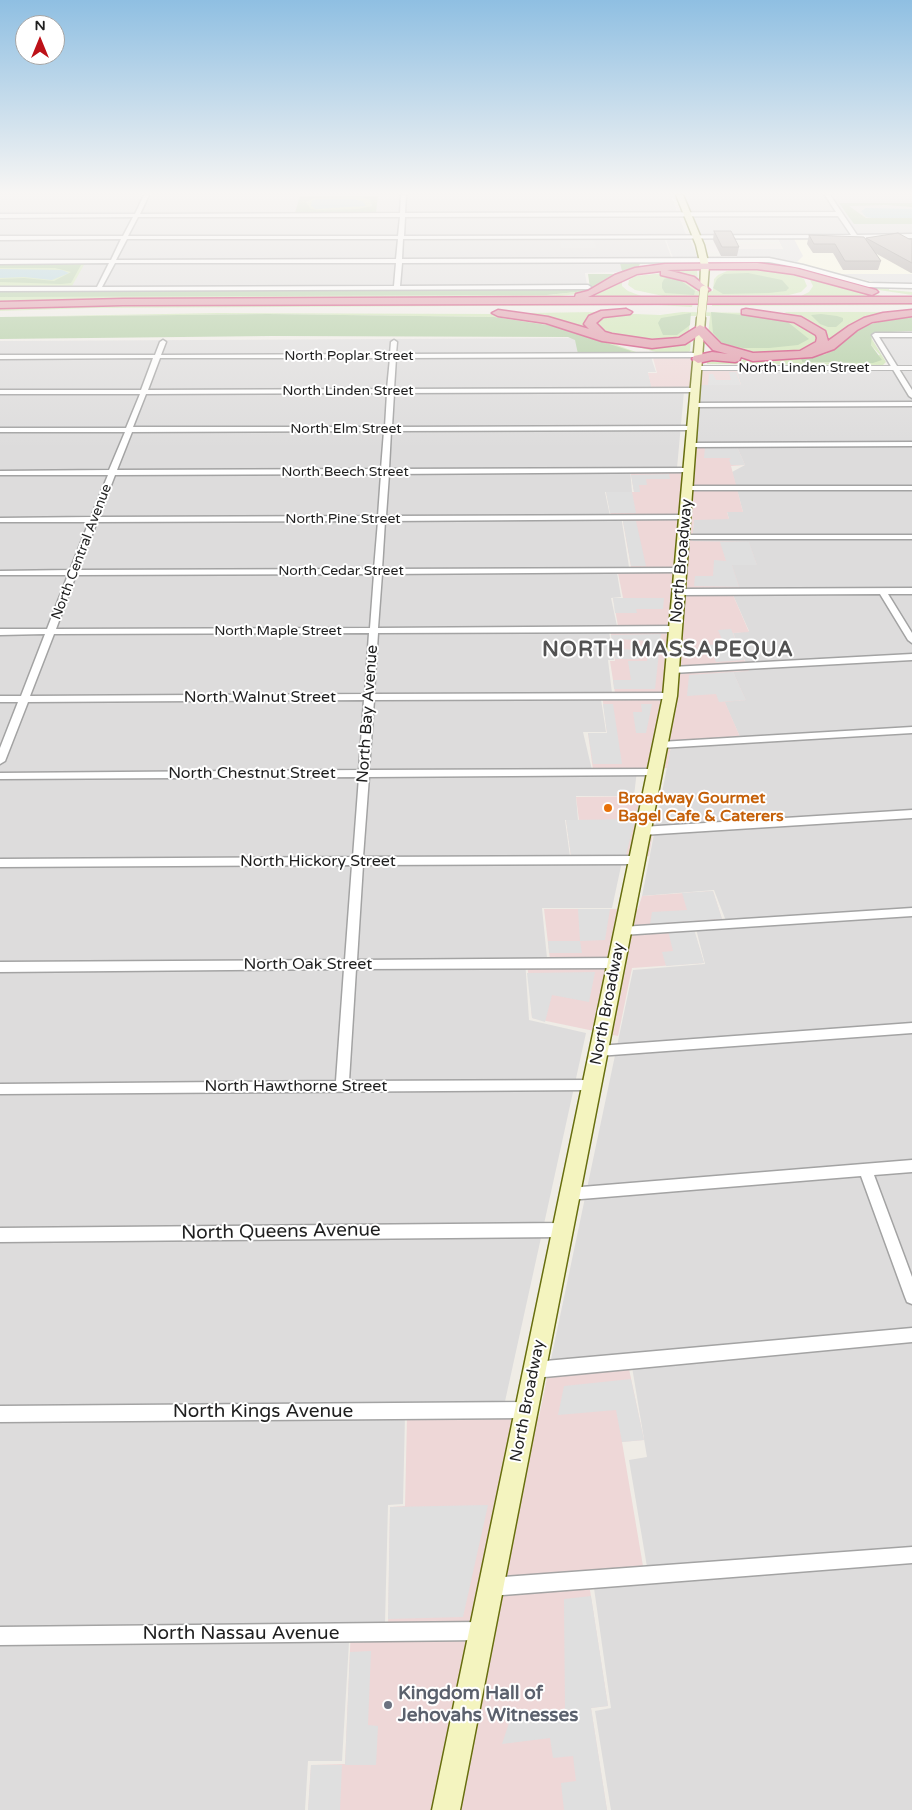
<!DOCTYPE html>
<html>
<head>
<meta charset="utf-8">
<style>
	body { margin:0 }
	#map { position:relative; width:912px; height:1810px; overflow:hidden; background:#efece6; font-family:"Varela Round",sans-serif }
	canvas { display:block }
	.north { position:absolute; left:15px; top:15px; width:50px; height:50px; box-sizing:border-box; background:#fff; border:1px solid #a5a5a5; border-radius:50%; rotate:0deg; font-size:14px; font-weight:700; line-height:20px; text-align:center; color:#1f1f1f }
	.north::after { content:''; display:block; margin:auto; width:18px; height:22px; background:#bd1118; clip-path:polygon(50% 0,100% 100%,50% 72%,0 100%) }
</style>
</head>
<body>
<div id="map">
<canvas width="912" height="1810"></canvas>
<div class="north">N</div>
</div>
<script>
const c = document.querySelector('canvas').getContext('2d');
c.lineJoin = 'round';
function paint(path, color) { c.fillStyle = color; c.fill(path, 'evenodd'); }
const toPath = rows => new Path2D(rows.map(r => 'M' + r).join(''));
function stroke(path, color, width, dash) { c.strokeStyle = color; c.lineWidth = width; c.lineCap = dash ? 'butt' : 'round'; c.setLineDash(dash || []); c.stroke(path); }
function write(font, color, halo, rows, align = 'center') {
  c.font = font + ' "Varela Round",sans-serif'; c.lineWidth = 4; c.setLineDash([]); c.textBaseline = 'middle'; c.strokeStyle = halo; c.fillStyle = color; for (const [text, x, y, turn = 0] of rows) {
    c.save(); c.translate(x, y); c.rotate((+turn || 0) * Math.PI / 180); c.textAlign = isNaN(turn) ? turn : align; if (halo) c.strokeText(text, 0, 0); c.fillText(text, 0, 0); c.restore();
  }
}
paint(toPath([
	[0,195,671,195,687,237,664,237,672,259,620,259,625,272,585,273,587,285,0,287],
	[679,195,912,195,912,237,697,236],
	[871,334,912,334,912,1810,611,1810,595,1711,611,1708,592,1574,647,1567,629,1460,647,1457,632,1367,547,1378,633,970,705,964,695,925,726,921,714,890,642,896,672,741,740,737,724,701,745,700,733,672,749,670,733,633,749,631,733,595,742,595,692,542,694,519,729,519,727,512,743,512,732,472,745,465,737,447,695,447,701,385,741,385,735,366,890,366],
	[582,338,584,353,636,353,640,357,651,357,656,372,648,372,653,391,684,392,677,468,630,469,632,492,605,492,610,516,621,516,629,567,616,567,621,597,611,598,617,626,608,626,614,660,608,660,612,693,600,693,606,732,583,732,592,770,637,770,634,796,576,796,578,820,565,820,570,857,623,857,612,908,542,908,547,958,525,959,529,1020,586,1033,502,1415,405,1415,403,1504,388,1505,385,1623,350,1625,342,1761,308,1761,305,1810,0,1810,0,341]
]), '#dddcdc');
paint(toPath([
	[653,358,700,358,703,369,736,369,741,385,701,385,700,390,652,390,648,373,657,373],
	[695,447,737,447,745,465,731,466,743,512,727,512,729,519,694,520,692,541,749,542,757,565,732,565,742,595,733,595,749,632,733,633,749,671,733,672,746,700,725,702,740,737,672,741,667,768,593,770,588,733,607,733,602,694,615,693,610,661,615,661,610,627,618,626,613,598,623,598,617,568,631,567,622,516,611,516,606,492,634,492,630,468,693,468],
	[659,796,649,856,571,856,566,820,579,820,576,797],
	[713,891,723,922,692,924,704,963,632,968,618,1036,532,1018,527,960,550,960,544,909,638,909,642,896],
	[629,1369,644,1440,622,1442,643,1566,587,1571,608,1706,591,1708,607,1810,308,1810,311,1765,345,1764,351,1627,388,1627,390,1507,405,1506,407,1418,539,1417,547,1378]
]), '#eed7d7');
paint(toPath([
	[777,237,912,237,912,284,863,282,797,262,733,249,783,249]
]), '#fcfbe2');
paint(toPath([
	[361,197,370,200,372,206,357,209,320,210,311,209,306,202,314,198],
	[714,262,783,264,849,282,889,288,889,290,912,292,912,295,852,286,807,272,712,263],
	[85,263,72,286,0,286,0,264],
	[668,267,697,268,698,283,684,275,672,272,643,271,625,277,622,281,622,286,628,291,644,297,580,297,600,291,623,276,643,270],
	[746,269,791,273,804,279,807,286,801,292,789,295,663,296,635,290,628,285,629,280,635,276,665,273,691,281,697,290,695,291,713,291,714,279,718,275,727,271],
	[798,273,859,290,886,297,797,298,809,292,813,286,810,280],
	[600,287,587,293,551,297,0,301,0,297,17,296,547,295,586,291,585,288],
	[712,302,912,302,912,305,712,306],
	[693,303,692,307,657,305,92,308,0,311,0,307,95,304],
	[596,312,598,313,589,326,581,329,525,313],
	[682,312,763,313,786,317,819,335,817,344,805,351,750,354,728,349,708,334,710,316,690,316,689,331,690,332,676,341,638,341,600,331,594,326,601,315,612,313,660,315],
	[784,312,889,312,891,313,832,341,828,340,829,337,801,319],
	[217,313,497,314,565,326,636,352,629,353,554,326,495,317,268,314,0,317],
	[912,313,864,326,826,354,801,359,802,362,848,363,880,355,871,345,870,336,886,362,883,365,707,364,707,360,730,359,764,361,801,359,821,353,857,328,873,320],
	[691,339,690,351,687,353,659,353,635,346]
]), '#cce5b0');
paint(toPath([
	[300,196,378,196,376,213,295,213],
	[361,197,370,200,372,206,357,209,320,210,311,209,306,202,314,198],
	[839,203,912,203,912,207,886,205,849,206,866,218,912,218,912,224,854,224],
	[678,262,640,264,638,268,600,287,590,288,588,274,614,274,622,271,620,263],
	[0,265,81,265,71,283,61,284,0,282,0,279,24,278,54,281,71,272,55,268,0,268],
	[748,273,782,280,789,288,786,291,769,293,723,294,713,288,717,279,724,274],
	[669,277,680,280,695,291,694,295,665,293,662,288,662,283,664,279],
	[585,289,586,291,547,295,0,297,0,291],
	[711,312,784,319,809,339,798,345,769,348,743,348,723,344,713,333],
	[691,313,690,325,677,335,663,335,658,323,661,318],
	[268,314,495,317,554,326,631,351,627,354,578,354,575,340,568,337,272,336,0,339,0,317],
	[821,314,837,316,843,318,843,321,836,327,828,327,820,324,811,315],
	[912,315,912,331,872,333,871,345,882,360,873,363,802,362,801,359,826,354,864,326,900,316]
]), '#adcb9e');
paint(toPath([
	[559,237,593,237,596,248,561,248],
	[665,237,689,237,698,258,673,258],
	[777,237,793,237,803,256,797,262,778,259,738,259,733,249,783,249],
	[840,274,912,274,912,284,882,284],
	[729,372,736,372,741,385,708,385,709,374,713,374,716,380,731,380],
	[705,447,737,447,745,465,731,465,729,460,731,458,704,458],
	[669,474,670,479,646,479,647,485,639,485,640,492,634,492,631,475],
	[606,492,632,492,636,513,610,513],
	[623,521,636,521,646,566,631,566],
	[720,542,749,542,757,565,732,565,739,587,694,586,695,576,713,576,714,560,726,561],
	[613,598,664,598,663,609,636,609,637,613,615,613],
	[731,629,744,660,716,662,709,645,724,644,718,630],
	[661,634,655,689,614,689,613,680,631,680,628,661,647,661,649,641,619,639,620,649,638,650,639,659,615,659,611,635],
	[733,672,746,700,719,702,716,694,687,696,689,675],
	[603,704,613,704,622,764,593,764,588,733,607,733],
	[641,704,652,704,646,733,636,733,633,712,642,712],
	[635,819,626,855,571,856,566,820],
	[713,891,722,919,650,924,652,912,687,910,682,893],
	[578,909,610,909,605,940,580,941,582,953,549,953,548,941,580,941],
	[694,929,704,963,666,966,662,952,673,951,668,931],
	[595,972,589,1002,552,995,545,1022,532,1018,527,973],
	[631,1379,644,1440,622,1442,616,1410,558,1415,564,1386],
	[488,1505,463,1617,388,1619,390,1507],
	[591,1596,608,1706,591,1708,607,1810,564,1810,561,1783,576,1781,573,1756,553,1758,550,1738,502,1744,511,1717,565,1710,564,1599],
	[371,1651,368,1725,378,1726,376,1765,345,1765,350,1652],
	[311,1765,342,1765,340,1810,308,1810]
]), '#dfdfdf');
paint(toPath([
	[316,199,354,199,362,201,366,206,316,209,311,206,312,201],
	[866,208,912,209,912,218,872,218,866,217,861,211],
	[0,269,62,270,69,273,52,280,24,277,0,278]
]), '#aad0d9');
const minor = toPath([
	[144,195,149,195,140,214,400,213,401,195,406,195,405,213,836,212,825,195,830,195,857,235,912,234,912,238,403,239,402,259,769,258,803,265,869,283,912,284,912,288,869,287,800,268,769,262,402,263,400,286,588,285,591,287,588,289,0,291,0,287,97,287,109,263,0,264,0,260,111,260,121,239,0,240,0,236,123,236,133,217,0,218,0,214,135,214,144,195],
	[838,216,851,235,404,236,405,217,838,216],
	[138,217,400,217,398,236,128,236,138,217],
	[127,239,398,239,396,259,116,260,127,239],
	[115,263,396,263,394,286,102,287,115,263],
	[875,333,912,333,912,337,879,337,912,390,912,398,909,396,872,335,875,333],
	[163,340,166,342,161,355,390,354,391,342,394,340,397,342,396,354,698,353,701,355,698,357,396,358,394,389,695,388,698,390,695,392,394,393,392,427,692,426,696,428,692,430,391,431,389,469,689,468,693,470,689,472,389,474,386,516,686,515,690,517,686,519,385,521,382,569,682,568,686,570,682,572,382,574,378,628,676,626,680,629,676,632,378,633,374,694,670,693,675,696,670,699,374,700,369,770,654,769,659,772,654,775,369,777,363,857,637,856,642,860,637,864,363,865,357,960,616,958,620,960,622,963,620,966,616,968,356,969,349,1081,591,1080,596,1081,597,1085,596,1089,591,1090,0,1094,0,1084,336,1081,344,969,0,972,0,962,345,960,352,865,0,867,0,859,353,857,359,777,0,779,0,773,359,770,364,700,28,702,5,761,0,764,0,748,18,702,0,702,0,696,21,696,45,634,0,635,0,629,47,629,68,575,0,575,0,571,70,570,89,522,0,522,0,518,91,517,108,475,0,475,0,471,109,470,125,432,0,432,0,428,126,428,140,394,0,394,0,390,141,390,153,358,0,359,0,355,155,355,160,342,163,340],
	[160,358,390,358,387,389,148,390,160,358],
	[387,393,385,427,133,427,146,394,387,393],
	[384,431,381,469,117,470,132,432,384,431],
	[381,474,378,516,99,517,115,475,381,474],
	[378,521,374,569,78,570,97,522,378,521],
	[374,574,370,628,56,629,76,575,374,574],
	[369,633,365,694,30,696,54,634,369,633],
	[912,402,912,406,694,407,691,405,694,403,912,402],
	[912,442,912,446,691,447,687,445,691,443,912,442],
	[685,486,912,486,912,490,685,490,685,486],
	[681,535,912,535,912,539,681,539,681,535],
	[912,588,912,594,888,594,912,633,912,643,908,640,880,594,679,595,675,592,679,589,912,588],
	[912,654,912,660,672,673,667,670,672,667,912,654],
	[912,727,912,733,660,748,655,745,660,742,912,727],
	[912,810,912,818,642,835,637,831,642,827,912,810],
	[912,908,912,916,622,935,618,934,616,931,618,928,622,927,912,908],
	[912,1023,912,1033,598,1056,594,1055,592,1051,594,1047,598,1046,912,1023],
	[912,1160,912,1172,874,1175,912,1277,912,1304,907,1302,905,1297,861,1176,569,1200,564,1198,562,1194,564,1190,569,1188,912,1160],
	[562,1223,567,1225,569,1230,567,1235,562,1237,0,1242,0,1228,562,1223],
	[912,1328,912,1342,534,1378,529,1375,526,1370,529,1365,534,1362,912,1328],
	[526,1402,532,1404,534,1410,532,1416,526,1418,0,1422,0,1406,526,1402],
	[912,1547,912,1563,490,1596,484,1593,481,1587,484,1581,490,1578,912,1547],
	[482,1622,488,1625,491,1631,488,1637,482,1640,0,1645,0,1627,482,1622]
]);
const tertiary = toPath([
	[694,366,912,366,912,370,697,370,693,368,694,366]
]);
const secondary = toPath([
	[676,195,683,195,704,245,709,266,707,292,700,290,701,266,696,245,676,195],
	[701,315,705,318,677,696,460,1810,432,1810,663,696,697,318,701,315]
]);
const motorway = toPath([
	[757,263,795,268,876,290,878,292,872,295,794,274,757,269,705,269,667,270,694,277,710,290,704,293,686,281,661,275,661,271,637,274,588,297,912,297,912,303,123,305,0,308,0,302,123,299,575,297,576,294,588,291,615,275,635,268,665,264,757,263],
	[626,309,632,312,630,314,603,317,596,323,605,332,612,334,652,340,679,338,700,325,704,327,721,344,753,353,800,351,816,342,817,338,816,335,794,322,742,314,742,310,746,309,801,317,825,331,828,341,849,326,864,318,883,313,912,310,912,316,872,322,857,330,834,349,812,357,753,361,741,357,739,361,735,362,712,360,698,363,692,359,694,356,712,352,728,354,713,350,699,335,685,344,652,348,602,341,546,323,498,316,492,313,498,310,548,317,589,329,584,324,589,316,601,311,626,309]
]);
stroke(minor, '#a3a3a3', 3);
stroke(tertiary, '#a3a3a3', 2);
stroke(secondary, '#676e0e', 3);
stroke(motorway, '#cc346e', 3);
paint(minor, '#fff');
paint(tertiary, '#fff');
paint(secondary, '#f4f4bf');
paint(motorway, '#df94a5');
const secondaryBridge = toPath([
	[701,318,704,290]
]);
stroke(secondaryBridge, '#676e0e', 9, []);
stroke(secondaryBridge, '#f4f4bf', 8);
paint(toPath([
	[714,231,739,247,737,256,721,256,713,240],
	[809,235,866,239,866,238,912,239,912,273,911,273,875,253,881,261,878,270,843,270,833,253,813,253,807,244]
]), '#a49d9a');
const building = toPath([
	[714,231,731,231,739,247,722,247,714,231],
	[898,233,909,239,912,239,912,263,866,238,898,233],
	[809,235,864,237,881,261,845,261,835,244,814,244,809,235]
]);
paint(building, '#bfb7b3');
stroke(building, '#86807d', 1);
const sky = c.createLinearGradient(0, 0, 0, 449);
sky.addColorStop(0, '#8fbfe2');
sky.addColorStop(0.43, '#f8f6f4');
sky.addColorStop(1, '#f8f6f400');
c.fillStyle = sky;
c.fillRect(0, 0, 912, 449);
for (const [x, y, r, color] of [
	[608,808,5,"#e8710a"],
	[388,1705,5,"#6b7280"]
]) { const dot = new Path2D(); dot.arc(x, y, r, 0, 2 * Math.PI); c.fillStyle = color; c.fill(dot); stroke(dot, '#fff', 2); }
write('14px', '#1f1f1f', '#fff', [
	["North Poplar Street",349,356],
	["North Linden Street",804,368],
	["North Linden Street",348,391],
	["North Elm Street",346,429],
	["North Beech Street",345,472],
	["North Pine Street",343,519],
	["North Central Avenue",82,552,-69],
	["North Cedar Street",341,571],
	["North Maple Street",278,631]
]);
write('16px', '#1f1f1f', '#fff', [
	["North Broadway",682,561,-85],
	["North Walnut Street",260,698],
	["North Bay Avenue",368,714,-86],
	["North Chestnut Street",252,774],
	["North Hickory Street",318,862],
	["North Oak Street",308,965],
	["North Broadway",608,1004,-79],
	["North Hawthorne Street",296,1087],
	["North Broadway",528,1401,-79]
]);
write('bold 16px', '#c56008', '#fff', [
	["Broadway Gourmet",618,799],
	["Bagel Cafe & Caterers",618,817]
], 'left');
write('19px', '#1f1f1f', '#fff', [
	["North Queens Avenue",281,1232,-1],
	["North Kings Avenue",263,1412],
	["North Nassau Avenue",241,1634]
]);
write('bold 19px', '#5b616d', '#fff', [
	["Kingdom Hall of",398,1694],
	["Jehovahs Witnesses",398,1716]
], 'left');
c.letterSpacing = '1px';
write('bold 21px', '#525252', '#fff', [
	["NORTH MASSAPEQUA",668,650]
]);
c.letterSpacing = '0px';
</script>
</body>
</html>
